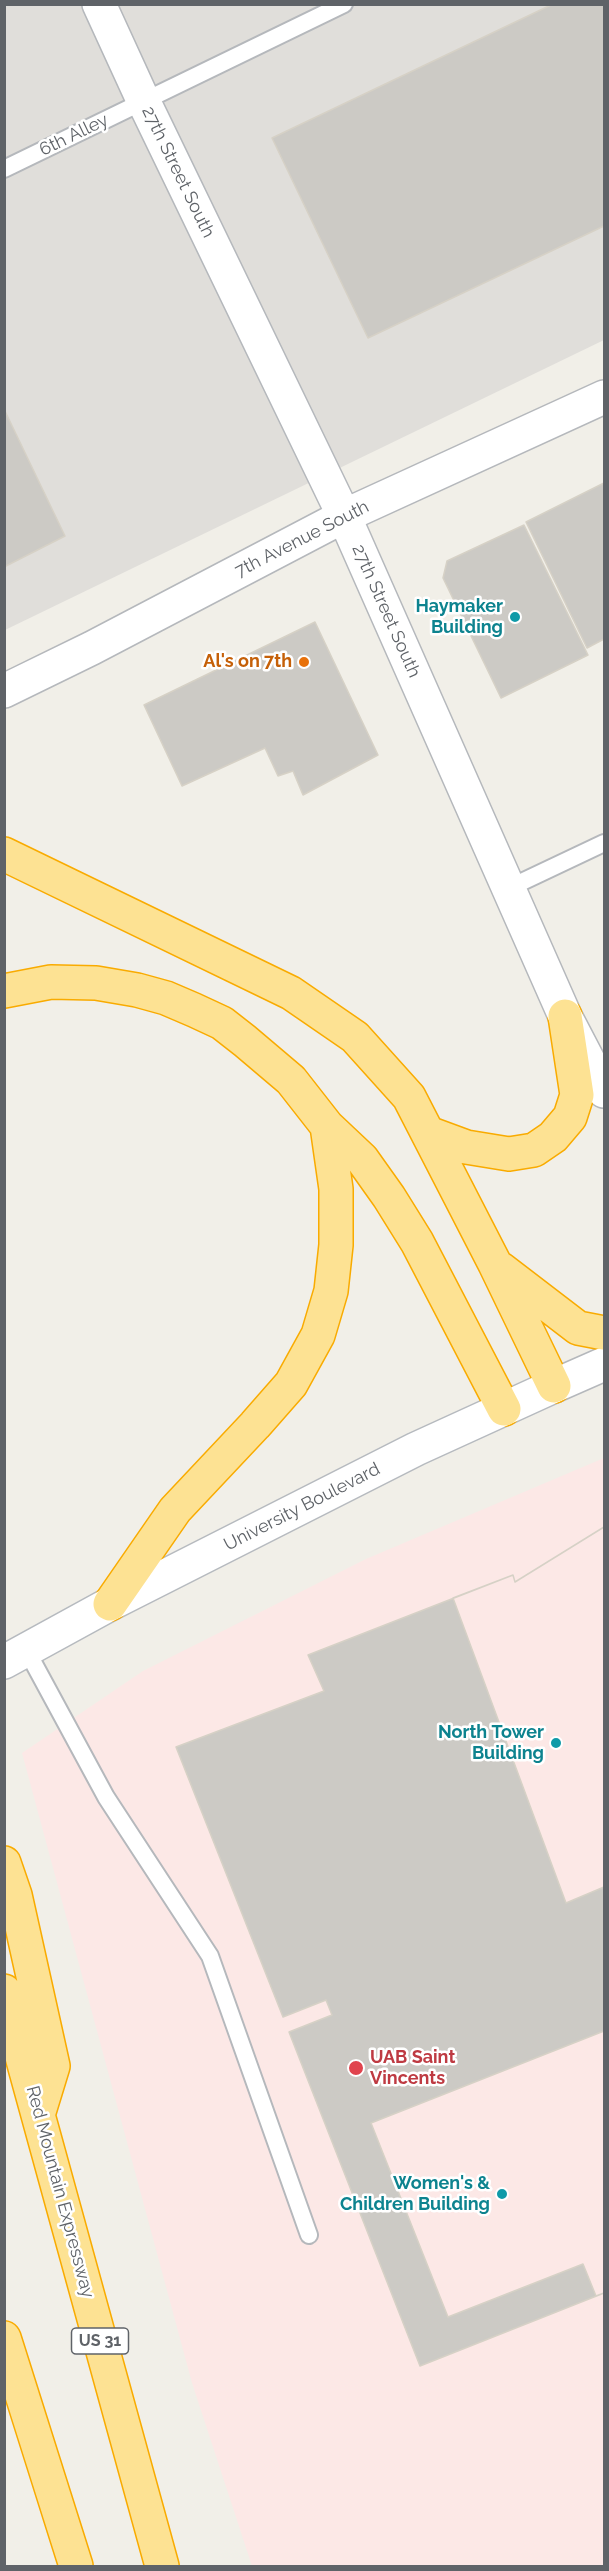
<!DOCTYPE html>
<html>
<head>
<meta charset="utf-8">
<style>
	body { margin:0 }
	#map { position:relative; width:609px; height:2571px; overflow:hidden; background:#f1efe8; font-family:Raleway,sans-serif }
	canvas { display:block }
	.frame { position:absolute; inset:0; border:6px solid #5f6368; pointer-events:none }
</style>
</head>
<body>
<div id="map">
<canvas width="609" height="2571"></canvas>
<div class="frame"></div>
</div>
<script>
const c = document.querySelector('canvas').getContext('2d');
c.lineJoin = 'round';
function paint(path, color) { c.fillStyle = color; c.fill(path, 'evenodd'); }
const toPath = rows => new Path2D(rows.map(r => 'M' + r).join(''));
function stroke(path, color, width, dash) { c.strokeStyle = color; c.lineWidth = width; c.lineCap = dash ? 'butt' : 'round'; c.setLineDash(dash || []); c.stroke(path); }
function write(font, color, halo, rows, align = 'center') {
  c.font = font + ' Raleway,sans-serif'; c.lineWidth = 5; c.setLineDash([]); c.textBaseline = 'middle'; c.strokeStyle = halo; c.fillStyle = color; for (const [text, x, y, turn = 0] of rows) {
    c.save(); c.translate(x, y); c.rotate((+turn || 0) * Math.PI / 180); c.textAlign = isNaN(turn) ? turn : align; if (halo) c.strokeText(text, 0, 0); c.fillText(text, 0, 0); c.restore();
  }
}
paint(toPath([
	[5,5,604,5,604,340,5,630]
]), '#e0deda');
paint(toPath([
	[604,1458,604,2566,252,2566,192,2383,22,1753,143,1671,366,1559]
]), '#fce8e6');
const building = toPath([
	[553,4,604,4,604,226,368,338,272,138,553,4],
	[4,409,65,536,4,567,4,409],
	[604,483,604,639,587,648,526,522,604,483],
	[524,525,588,655,501,698,443,578,447,561,524,525],
	[315,622,378,755,303,795,293,771,278,776,265,748,182,786,144,705,315,622],
	[604,1527,604,1887,566,1903,453,1598,513,1575,515,1582,604,1527],
	[604,1527,604,2293,420,2366,289,2032,332,2015,326,2000,283,2017,176,1747,324,1691,308,1655,513,1575,515,1582,604,1527],
	[604,2031,604,2293,596,2296,583,2264,448,2317,371,2123,604,2031]
]);
paint(building, '#cccac5');
stroke(building, '#d6d1c6', 1.5);
const service = toPath([
	[4,169,344,4],
	[509,888,604,843],
	[27,1651,106,1797,210,1956,309,2235]
]);
const minor = toPath([
	[99,4,143,100,344,516,565,1016,604,1091]
]);
const tertiary = toPath([
	[4,691,92,648,344,516,604,397],
	[554,1386,604,1364]
]);
const secondary = toPath([
	[4,1662,110,1604,416,1449,554,1386]
]);
const motorway = toPath([
	[4,854,291,993,355,1037,409,1097,495,1264,554,1386],
	[4,991,51,982,96,983,137,990,166,998,194,1010,222,1023,245,1041,291,1080,327,1126,362,1159,389,1197,417,1242,504,1409],
	[428,1133,466,1147,509,1154,534,1150,553,1137,570,1117,577,1095,565,1016],
	[501,1269,578,1328,604,1333],
	[110,1604,175,1510,255,1425,291,1384,318,1335,331,1291,336,1245,336,1189,327,1126],
	[4,1863,15,1895,53,2066,38,2115],
	[4,1991,162,2566],
	[4,2338,76,2566]
]);
stroke(service, '#b5b8bc', 20);
stroke(minor, '#b5b8bc', 36);
stroke(tertiary, '#b5b8bc', 36);
stroke(secondary, '#b6babf', 36);
stroke(motorway, '#f9ab00', 36);
stroke(service, '#fff', 16);
stroke(minor, '#fff', 33);
stroke(tertiary, '#fff', 33);
stroke(secondary, '#fff', 33);
stroke(motorway, '#fde293', 33);
for (const [x, y, r, color] of [
	[515,617,6,"#0f9aa8"],
	[304,662,6,"#e8710a"],
	[556,1743,6,"#0f9aa8"],
	[356,2068,8,"#e0444e"],
	[502,2194,6,"#0f9aa8"]
]) { const dot = new Path2D(); dot.arc(x, y, r, 0, 2 * Math.PI); c.fillStyle = color; c.fill(dot); stroke(dot, '#fff', 2); }
for (const [x, y, w] of [
	[100,2341,57]
]) { const box = new Path2D(); box.roundRect(x - w / 2, y - 13, w, 26, 4.5); c.fillStyle = '#fff'; c.fill(box); stroke(box, '#5f6368', 1.5); }
write('bold 16px', '#5f6368', null, [
	["US 31",100,2341]
]);
write('18px', '#5f6368', '#fff', [
	["6th Alley",74,135,-26],
	["27th Street South",178,172,64],
	["7th Avenue South",302,539,-27],
	["27th Street South",386,611,66],
	["University Boulevard",302,1507,-27],
	["Red Mountain Expressway",60,2192,75]
]);
write('bold 18px', '#0d838f', '#fff', [
	["Haymaker",503,607],
	["Building",503,628],
	["North Tower",544,1733],
	["Building",544,1754],
	["Women's &",490,2184],
	["Children Building",490,2205]
], 'right');
write('bold 18px', '#c56008', '#fff', [
	["Al's on 7th",292,662]
], 'right');
write('bold 18px', '#be3a42', '#fff', [
	["UAB Saint",370,2058],
	["Vincents",370,2079]
], 'left');
</script>
</body>
</html>
